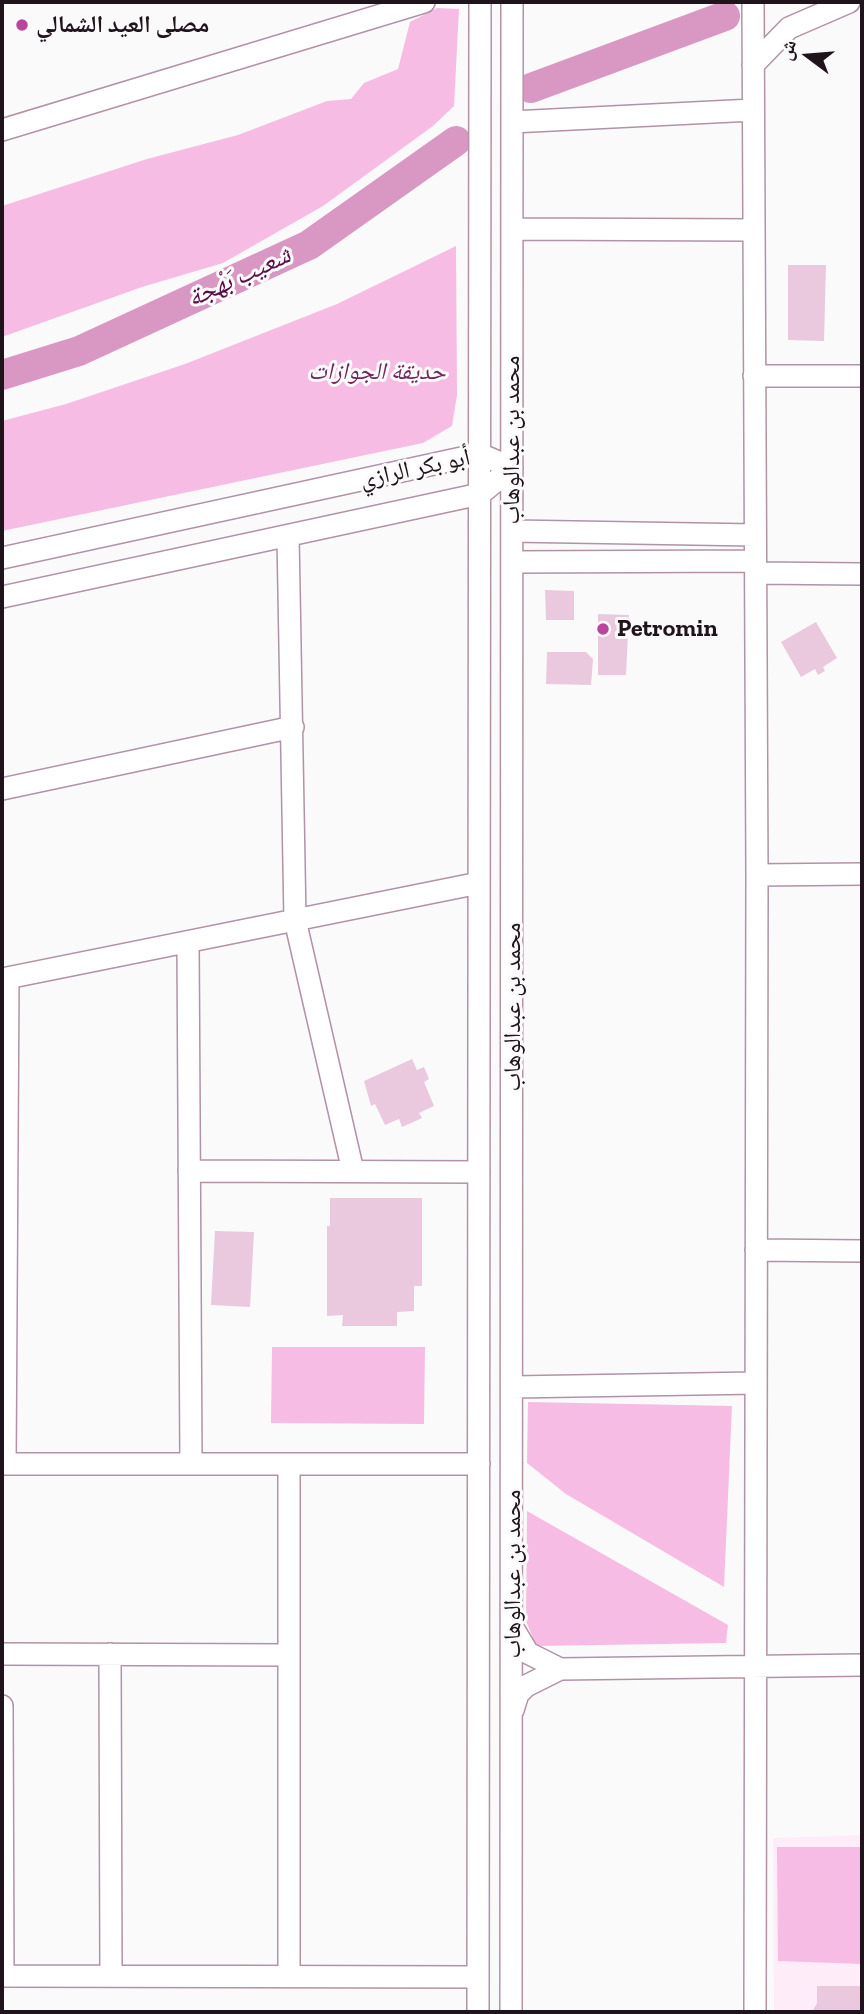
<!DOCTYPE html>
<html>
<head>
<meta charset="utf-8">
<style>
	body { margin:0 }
	#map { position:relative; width:864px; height:2014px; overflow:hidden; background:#fafafa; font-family:"Zilla Slab","Noto Naskh Arabic",serif }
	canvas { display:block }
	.frame { position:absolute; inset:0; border:4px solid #20141c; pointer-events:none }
	.north { position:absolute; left:773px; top:21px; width:70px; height:70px; -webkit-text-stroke:5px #fafafa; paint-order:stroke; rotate:286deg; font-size:19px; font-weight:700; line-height:28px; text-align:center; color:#20141c }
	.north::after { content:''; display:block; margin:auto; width:24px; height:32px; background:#20141c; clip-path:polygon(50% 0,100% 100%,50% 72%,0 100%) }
</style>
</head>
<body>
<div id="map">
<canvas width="864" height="2014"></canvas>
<div class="frame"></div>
<div class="north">ش</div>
</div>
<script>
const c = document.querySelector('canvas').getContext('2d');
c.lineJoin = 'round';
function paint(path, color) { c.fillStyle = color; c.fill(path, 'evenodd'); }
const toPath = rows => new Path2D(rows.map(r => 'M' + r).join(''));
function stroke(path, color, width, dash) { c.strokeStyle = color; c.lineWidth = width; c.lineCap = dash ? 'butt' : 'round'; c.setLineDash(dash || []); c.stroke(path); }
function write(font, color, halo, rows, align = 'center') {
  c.font = font + ' "Zilla Slab","Noto Naskh Arabic",serif'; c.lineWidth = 6; c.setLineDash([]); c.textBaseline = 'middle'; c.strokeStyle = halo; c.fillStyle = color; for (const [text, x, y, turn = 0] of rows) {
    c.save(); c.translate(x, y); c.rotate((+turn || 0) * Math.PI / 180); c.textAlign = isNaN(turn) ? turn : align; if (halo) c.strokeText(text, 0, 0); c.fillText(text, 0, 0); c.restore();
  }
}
paint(toPath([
	[862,1835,862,2012,774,2012,773,1838]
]), '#feedf8');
paint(toPath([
	[437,8,459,9,454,106,433,126,323,206,223,263,142,287,2,337,2,206,147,159,238,135,327,101,351,99,364,83,398,69,410,22],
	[456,246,457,395,452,426,423,443,2,531,2,421,66,404,185,364,337,304],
	[272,1347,425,1347,424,1424,271,1423],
	[528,1402,732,1406,724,1587,566,1494,527,1463],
	[527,1511,728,1625,726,1643,536,1646,526,1621],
	[777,1847,862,1847,862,1964,778,1961]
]), '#f6bce3');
stroke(toPath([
	[531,88,725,16],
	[2,375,79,351,309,245,456,141]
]), '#d898c3', 30);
paint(toPath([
	[788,265,826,265,824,341,788,340],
	[545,590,574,591,574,620,546,620],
	[598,614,629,615,626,675,598,675],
	[816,622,837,658,823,667,825,671,818,675,815,669,801,677,781,642],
	[547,652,586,652,593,659,591,685,546,684],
	[412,1059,417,1070,424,1067,429,1079,424,1082,434,1106,419,1113,422,1118,402,1127,399,1119,385,1125,375,1104,371,1106,364,1081],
	[330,1198,422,1198,422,1286,414,1286,414,1311,397,1312,397,1326,342,1326,343,1315,327,1316,327,1226,330,1226],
	[215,1231,254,1232,250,1307,211,1305],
	[817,1986,862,1986,862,2012,812,2012,817,2003]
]), '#eac8de');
const minor = toPath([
	[753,2,757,875,755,2012],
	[753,65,789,28,849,2],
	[512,122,753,110],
	[2,130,424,2],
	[512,229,754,230],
	[754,376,862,376],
	[512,531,755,535],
	[288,536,295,920,353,1171],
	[2,558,480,454,512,468,480,494,2,597],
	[512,562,755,561],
	[756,573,862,574],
	[2,789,293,727],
	[757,875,862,874],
	[188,942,191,1464],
	[2,979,479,883],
	[189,1171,479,1172],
	[756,1250,862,1251],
	[513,1387,756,1383],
	[2,1464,479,1464],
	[5,1464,8,978],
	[513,1628,528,1653,560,1669,526,1686,518,1694,513,1710],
	[2,1654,289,1655],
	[110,1654,111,1976],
	[560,1669,862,1665],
	[2,1706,3,1976],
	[2,1976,478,1977],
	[289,1976,289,1464],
	[478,2012,480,2],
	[511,2012,512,2]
]);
stroke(minor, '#b292a7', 24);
stroke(minor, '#fff', 21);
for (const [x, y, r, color] of [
	[22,25,7,"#ba459c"],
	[603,629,7,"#ba459c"]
]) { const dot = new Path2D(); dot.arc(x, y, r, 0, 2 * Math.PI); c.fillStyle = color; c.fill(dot); stroke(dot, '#fafafa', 2.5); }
write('bold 24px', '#20141c', '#fafafa', [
	["مصلى العيد الشمالي",36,25],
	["Petromin",617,629]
], 'left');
write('italic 24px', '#72285f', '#fafafa', [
	["حديقة الجوازات",377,372]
]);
write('24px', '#20141c', '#fafafa', [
	["محمد بن عبدالوهاب",512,440,-90],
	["أبو بكر الرازي",415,469,-12],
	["محمد بن عبدالوهاب",513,1007,-90],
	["محمد بن عبدالوهاب",513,1574,-90]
]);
write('italic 26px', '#580d47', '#fafafa', [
	["شعيب بَهْجة",239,277,-25]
]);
</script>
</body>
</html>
